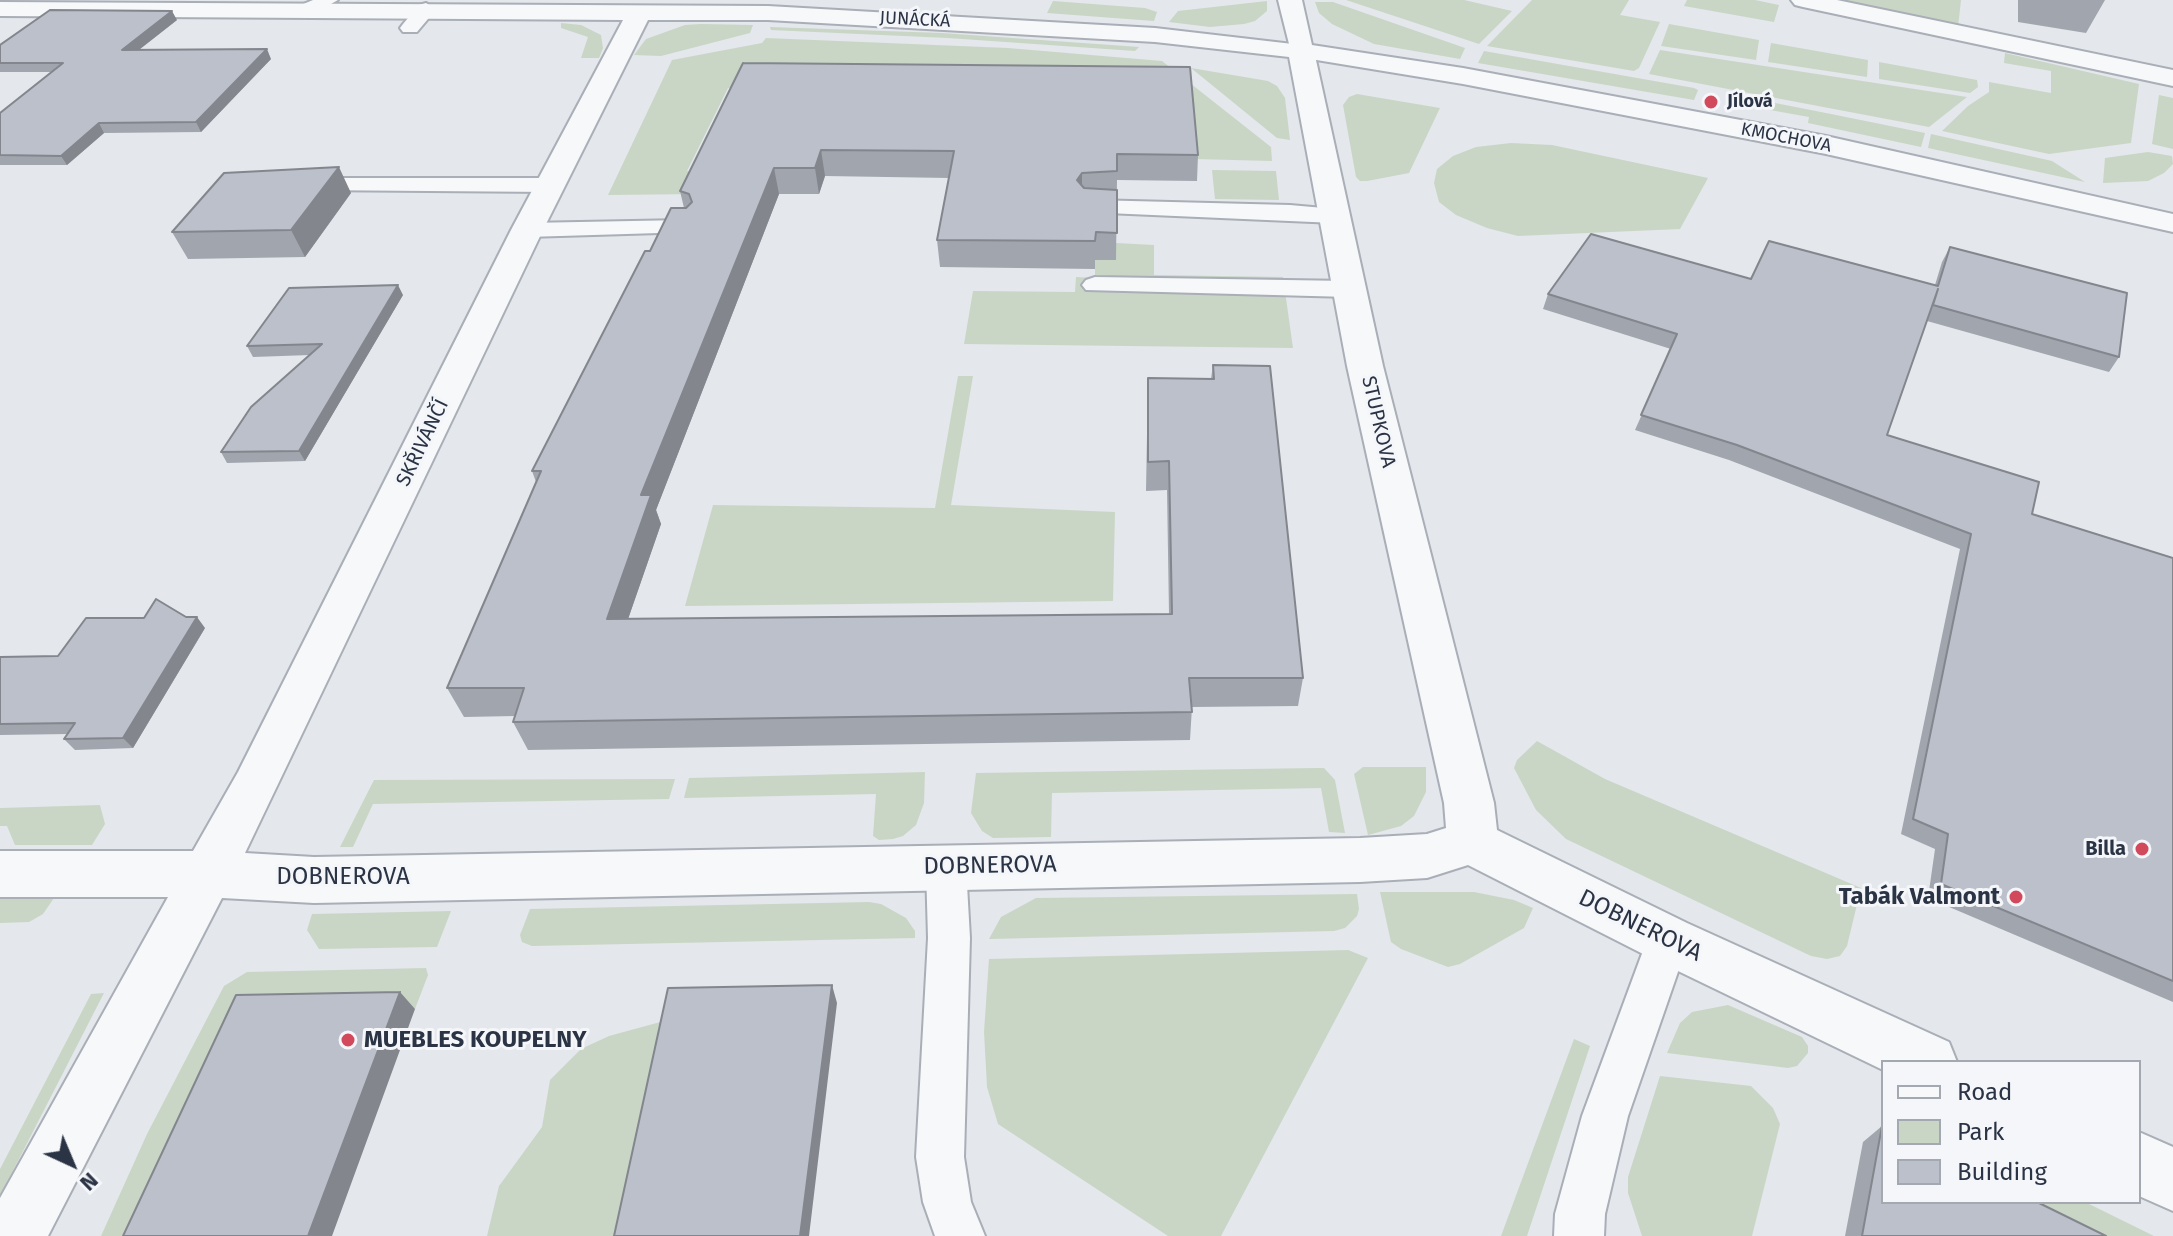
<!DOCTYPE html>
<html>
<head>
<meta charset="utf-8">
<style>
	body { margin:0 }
	#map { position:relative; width:2173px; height:1236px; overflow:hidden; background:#e4e7ec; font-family:"Fira Sans",sans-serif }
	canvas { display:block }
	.legend { position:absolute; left:1881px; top:1060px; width:260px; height:144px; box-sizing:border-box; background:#f4f6f9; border:2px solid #a4a8b1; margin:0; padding:10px 14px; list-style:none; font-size:24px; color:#2b3445 }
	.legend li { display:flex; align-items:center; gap:16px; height:40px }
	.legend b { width:40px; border:2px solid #a4a8b1 }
	.north { position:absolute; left:32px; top:1124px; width:80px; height:80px; -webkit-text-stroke:6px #f4f6f9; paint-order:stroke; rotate:136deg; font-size:22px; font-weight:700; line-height:32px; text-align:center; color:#2b3445 }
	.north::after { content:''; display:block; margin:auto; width:28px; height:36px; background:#2b3445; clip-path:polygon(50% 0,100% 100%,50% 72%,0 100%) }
</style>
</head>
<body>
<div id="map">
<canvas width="2173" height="1236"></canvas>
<ul class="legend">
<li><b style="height:10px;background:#f7f8fa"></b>Road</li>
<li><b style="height:22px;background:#c9d6c5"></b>Park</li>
<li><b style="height:22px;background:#bbc0ca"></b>Building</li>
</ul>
<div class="north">N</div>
</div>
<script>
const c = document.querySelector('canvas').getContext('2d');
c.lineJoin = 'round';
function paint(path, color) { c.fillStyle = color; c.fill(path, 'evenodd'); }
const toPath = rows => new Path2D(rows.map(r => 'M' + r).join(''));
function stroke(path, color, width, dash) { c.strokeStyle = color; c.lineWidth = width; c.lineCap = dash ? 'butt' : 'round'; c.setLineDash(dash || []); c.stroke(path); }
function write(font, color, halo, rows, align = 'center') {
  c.font = font + ' "Fira Sans",sans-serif'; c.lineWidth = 6; c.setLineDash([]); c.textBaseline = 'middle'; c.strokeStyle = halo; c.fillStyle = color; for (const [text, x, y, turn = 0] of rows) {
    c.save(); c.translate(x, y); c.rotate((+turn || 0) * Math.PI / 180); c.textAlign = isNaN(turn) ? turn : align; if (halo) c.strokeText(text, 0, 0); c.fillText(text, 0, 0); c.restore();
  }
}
paint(toPath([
	[1346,0,1464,0,1512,11,1479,44],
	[1532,0,1629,0,1620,15,1660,22,1639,68,1634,71,1487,46],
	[1687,0,1755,0,1779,5,1774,22,1684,6],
	[1832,0,1961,0,1958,27],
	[1053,1,1145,8,1157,12,1154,21,1047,13],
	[1267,1,1267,11,1255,21,1244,24,1210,27,1169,22,1178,11],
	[1315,2,1333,2,1465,48,1460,59,1374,44,1332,24,1319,13],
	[561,23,581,25,601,35,603,48,599,58,581,58,588,37,561,28],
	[1669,24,1759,40,1756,60,1661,46],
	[685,25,701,24,753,25,750,33,661,56,634,55,646,39],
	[770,27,942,33,1139,47,1135,51,948,38,771,30],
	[766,38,1008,48,1162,61,1271,147,1272,161,1194,159,1189,92,728,88,687,171,708,172,699,194,608,195,672,60,762,43],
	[1771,43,1868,60,1867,77,1768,62],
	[1660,50,1967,97,1929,127,1649,74],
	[1484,51,1694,88,1698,90,1694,100,1478,63],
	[2005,53,2139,84,2131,143,2049,154,1942,131,1968,106,1989,92,1989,82,2051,93,2051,71,2004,63],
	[1879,62,1977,80,1978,87,1970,93,1879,79],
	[1191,68,1268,81,1277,86,1285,98,1290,140,1277,138],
	[1357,94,1440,108,1409,173,1367,181,1360,181,1356,177,1343,105,1349,97],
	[2159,95,2173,98,2173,149,2152,144],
	[1775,103,1821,112,1925,133,1921,147,1808,123,1809,117,1770,110],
	[1931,134,2052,161,2085,182,1928,148],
	[1511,143,1552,145,1708,178,1680,229,1518,236,1487,228,1456,215,1439,202,1434,183,1437,169,1453,156,1476,147],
	[2148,152,2172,156,2173,164,2164,173,2148,181,2103,183,2105,158],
	[1212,170,1276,171,1279,200,1215,199],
	[1116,243,1154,245,1154,275,1283,277,1293,348,964,344,973,291,1075,292,1076,277,1095,278,1095,260],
	[958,376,973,376,951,505,1115,512,1113,601,685,606,713,505,935,508],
	[1537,741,1605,779,1861,888,1847,946,1840,956,1827,959,1811,956,1566,839,1536,810,1514,768,1517,760],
	[1363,767,1426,767,1426,792,1414,816,1401,826,1368,835,1354,774],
	[1316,768,1324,768,1335,780,1345,833,1329,832,1321,788,1052,793,1051,837,993,838,982,831,971,813,976,773],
	[925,772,924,803,916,825,903,836,893,839,879,840,873,836,876,794,684,798,689,778],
	[675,779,669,799,373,804,353,847,340,847,374,780],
	[100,805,105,824,92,845,15,845,7,826,0,826,0,808],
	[1380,892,1474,892,1514,900,1533,908,1524,928,1460,964,1448,967,1401,949,1391,942],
	[1357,894,1359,909,1357,916,1345,928,1334,931,989,939,1001,917,1036,898],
	[0,897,54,898,43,914,29,922,0,923],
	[869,902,881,904,906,918,915,931,915,938,532,946,522,942,520,935,530,909],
	[451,911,437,947,319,949,307,930,312,914],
	[1348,950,1368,958,1221,1236,1168,1236,998,1124,987,1087,984,1032,989,959],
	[426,968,428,975,415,1009,255,1012,153,1236,101,1236,147,1134,224,986,247,972],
	[104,993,0,1196,0,1169,91,994],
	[1728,1005,1802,1037,1808,1046,1808,1053,1797,1066,1788,1068,1667,1053,1680,1023,1692,1012],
	[675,1018,629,1236,487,1236,499,1186,542,1127,550,1080,581,1049,609,1036],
	[1574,1039,1590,1046,1527,1236,1501,1236],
	[1660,1076,1751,1086,1773,1108,1780,1124,1752,1236,1642,1236,1628,1193,1628,1177],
	[2043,1202,2085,1202,2154,1236,2053,1236,2042,1230]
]), '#c9d6c5');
const service = toPath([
	[313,0,338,0,315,13,301,13,299,9,301,5,313,0],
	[426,3,435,9,433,13,417,32,403,32,400,28,403,24,419,5,426,3],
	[315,178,551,178,559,180,563,185,559,190,551,192,307,190,303,185,307,180,315,178],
	[1092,200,1290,205,1335,209,1343,211,1347,216,1343,221,1335,223,1084,212,1080,207,1084,202,1092,200],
	[684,220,693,222,696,227,693,232,527,237,518,235,515,230,518,225,527,223,684,220],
	[1095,277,1349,281,1358,284,1362,289,1358,294,1349,297,1086,290,1082,285,1086,280,1095,277],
	[946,850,960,855,966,867,970,938,964,1157,971,1202,985,1236,935,1236,923,1202,916,1157,928,938,926,867,932,855,946,850],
	[1668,921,1683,927,1689,940,1628,1116,1605,1214,1604,1236,1554,1236,1555,1214,1582,1116,1647,940,1653,927,1668,921]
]);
const minor = toPath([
	[1791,0,1837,0,2173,70,2173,86,1803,7,1795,5,1791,0],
	[0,2,768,6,1155,28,1310,46,1314,51,1383,366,1494,803,1497,830,1687,923,1949,1042,1957,1062,1883,1062,1883,1070,1649,957,1468,865,1427,878,1360,882,314,903,222,898,48,1236,0,1236,0,1198,168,897,0,897,0,851,193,851,238,772,511,230,623,20,0,16,0,2],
	[648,20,768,20,1155,42,1289,57,1347,366,1444,803,1446,828,1427,834,1360,838,314,857,245,853,543,230,648,20],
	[2139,1132,2173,1147,2173,1211,2139,1196,2139,1132]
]);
const tertiary = toPath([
	[1278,0,1302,0,1312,45,1463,68,1826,136,2173,214,2173,232,1826,154,1463,84,1292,56,1278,0]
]);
stroke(service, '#a9aeb7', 4);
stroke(minor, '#a9aeb7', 4);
stroke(tertiary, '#a9aeb7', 4);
paint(service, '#f7f8fa');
paint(minor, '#f7f8fa');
paint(tertiary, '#f7f8fa');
paint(toPath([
	[2018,0,2105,0,2086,33,2018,22],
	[177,20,139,50,271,59,201,132,104,133,67,165,0,165,0,113,51,72,0,72,0,45],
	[743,63,1198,155,1197,181,1117,180,1116,260,1095,260,1095,269,940,267,937,240,949,178,825,176,819,194,779,194,656,510,661,524,628,619,1169,614,1167,490,1146,491,1148,378,1211,379,1213,365,1303,678,1298,706,1192,707,1190,740,528,750,513,722,515,716,464,717,447,688,536,482,532,471,650,251,684,208,680,191],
	[351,193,305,257,188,259,172,232],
	[1950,247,2119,357,2109,372,1927,321,1887,435,2032,514,2173,558,2173,1002,1928,898,1935,849,1901,834,1960,549,1729,460,1635,430,1671,349,1543,309,1548,294,1751,279,1935,285,1942,262],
	[403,295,305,461,227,463,221,452,310,355,253,357,247,346],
	[205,628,133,748,75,750,64,739,68,734,0,735,0,657,58,656],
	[1882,1126,2106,1236,1845,1236,1863,1142]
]), '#a1a5ae');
paint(toPath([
	[172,11,177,20,127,59,122,50],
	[267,49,271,59,201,132,196,122],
	[99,123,104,133,67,165,61,156],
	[821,150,825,176,819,194,815,168],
	[339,167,351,193,305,257,291,230],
	[774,168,779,194,656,510,661,524,618,648,607,619,641,495],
	[1082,173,1082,200,1077,180],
	[398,285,403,295,305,461,299,451],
	[197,617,205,628,133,748,123,738],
	[832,985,837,1003,809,1236,800,1236],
	[400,992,415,1009,332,1236,308,1236]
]), '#83868d');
const building = toPath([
	[50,10,172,11,122,50,267,49,196,122,99,123,61,156,0,155,0,113,63,63,0,63,0,45,50,10],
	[743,63,1190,67,1198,155,1117,154,1117,171,1082,173,1077,180,1084,188,1117,190,1117,233,1096,232,1095,241,937,240,954,151,821,150,815,168,774,168,641,495,651,495,607,619,1172,614,1169,461,1148,462,1148,378,1214,379,1213,365,1270,366,1303,678,1189,678,1192,712,513,722,524,688,447,688,541,471,532,471,645,251,650,251,671,208,686,208,692,202,689,194,680,191,743,63],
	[339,167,291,230,172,232,224,173,339,167],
	[1591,234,1751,279,1769,241,1938,286,1950,247,2127,293,2119,357,1933,305,1938,289,1887,435,2039,482,2032,514,2173,558,2173,981,1941,884,1948,834,1913,819,1971,534,1737,445,1641,415,1677,334,1548,294,1591,234],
	[398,285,299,451,221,452,251,407,322,344,247,346,289,288,398,285],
	[156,599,186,617,197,617,123,738,64,739,75,723,0,724,0,657,58,656,86,618,144,618,156,599],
	[832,985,800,1236,614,1236,668,988,832,985],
	[400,992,308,1236,123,1236,236,995,400,992],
	[1882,1126,1883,1126,1883,1202,2037,1202,2106,1236,1862,1236,1882,1126]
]);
paint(building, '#bbc0ca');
stroke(building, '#83868d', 2);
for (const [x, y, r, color] of [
	[1711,102,8,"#d1495b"],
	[2142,849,8,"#d1495b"],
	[2016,897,8,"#d1495b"],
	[348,1040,8,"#d1495b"]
]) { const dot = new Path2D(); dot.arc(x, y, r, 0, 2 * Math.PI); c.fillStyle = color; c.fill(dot); stroke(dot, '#f4f6f9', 3); }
write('18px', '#2b3445', '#f4f6f9', [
	["JUNÁCKÁ",915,20,3],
	["KMOCHOVA",1786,138,11]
]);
write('bold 18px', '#2b3445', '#f4f6f9', [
	["Jílová",1727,102]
], 'left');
write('20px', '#2b3445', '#f4f6f9', [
	["STUPKOVA",1378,422,77],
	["SKŘIVÁNČÍ",423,443,-64]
]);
write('bold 20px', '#2b3445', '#f4f6f9', [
	["Billa",2126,849]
], 'right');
write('24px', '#2b3445', '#f4f6f9', [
	["DOBNEROVA",990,866,-1],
	["DOBNEROVA",343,877],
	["DOBNEROVA",1640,926,26]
]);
write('bold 24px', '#2b3445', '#f4f6f9', [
	["Tabák Valmont",2000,897],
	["MUEBLES KOUPELNY",364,1040,"left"]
], 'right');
</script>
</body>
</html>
